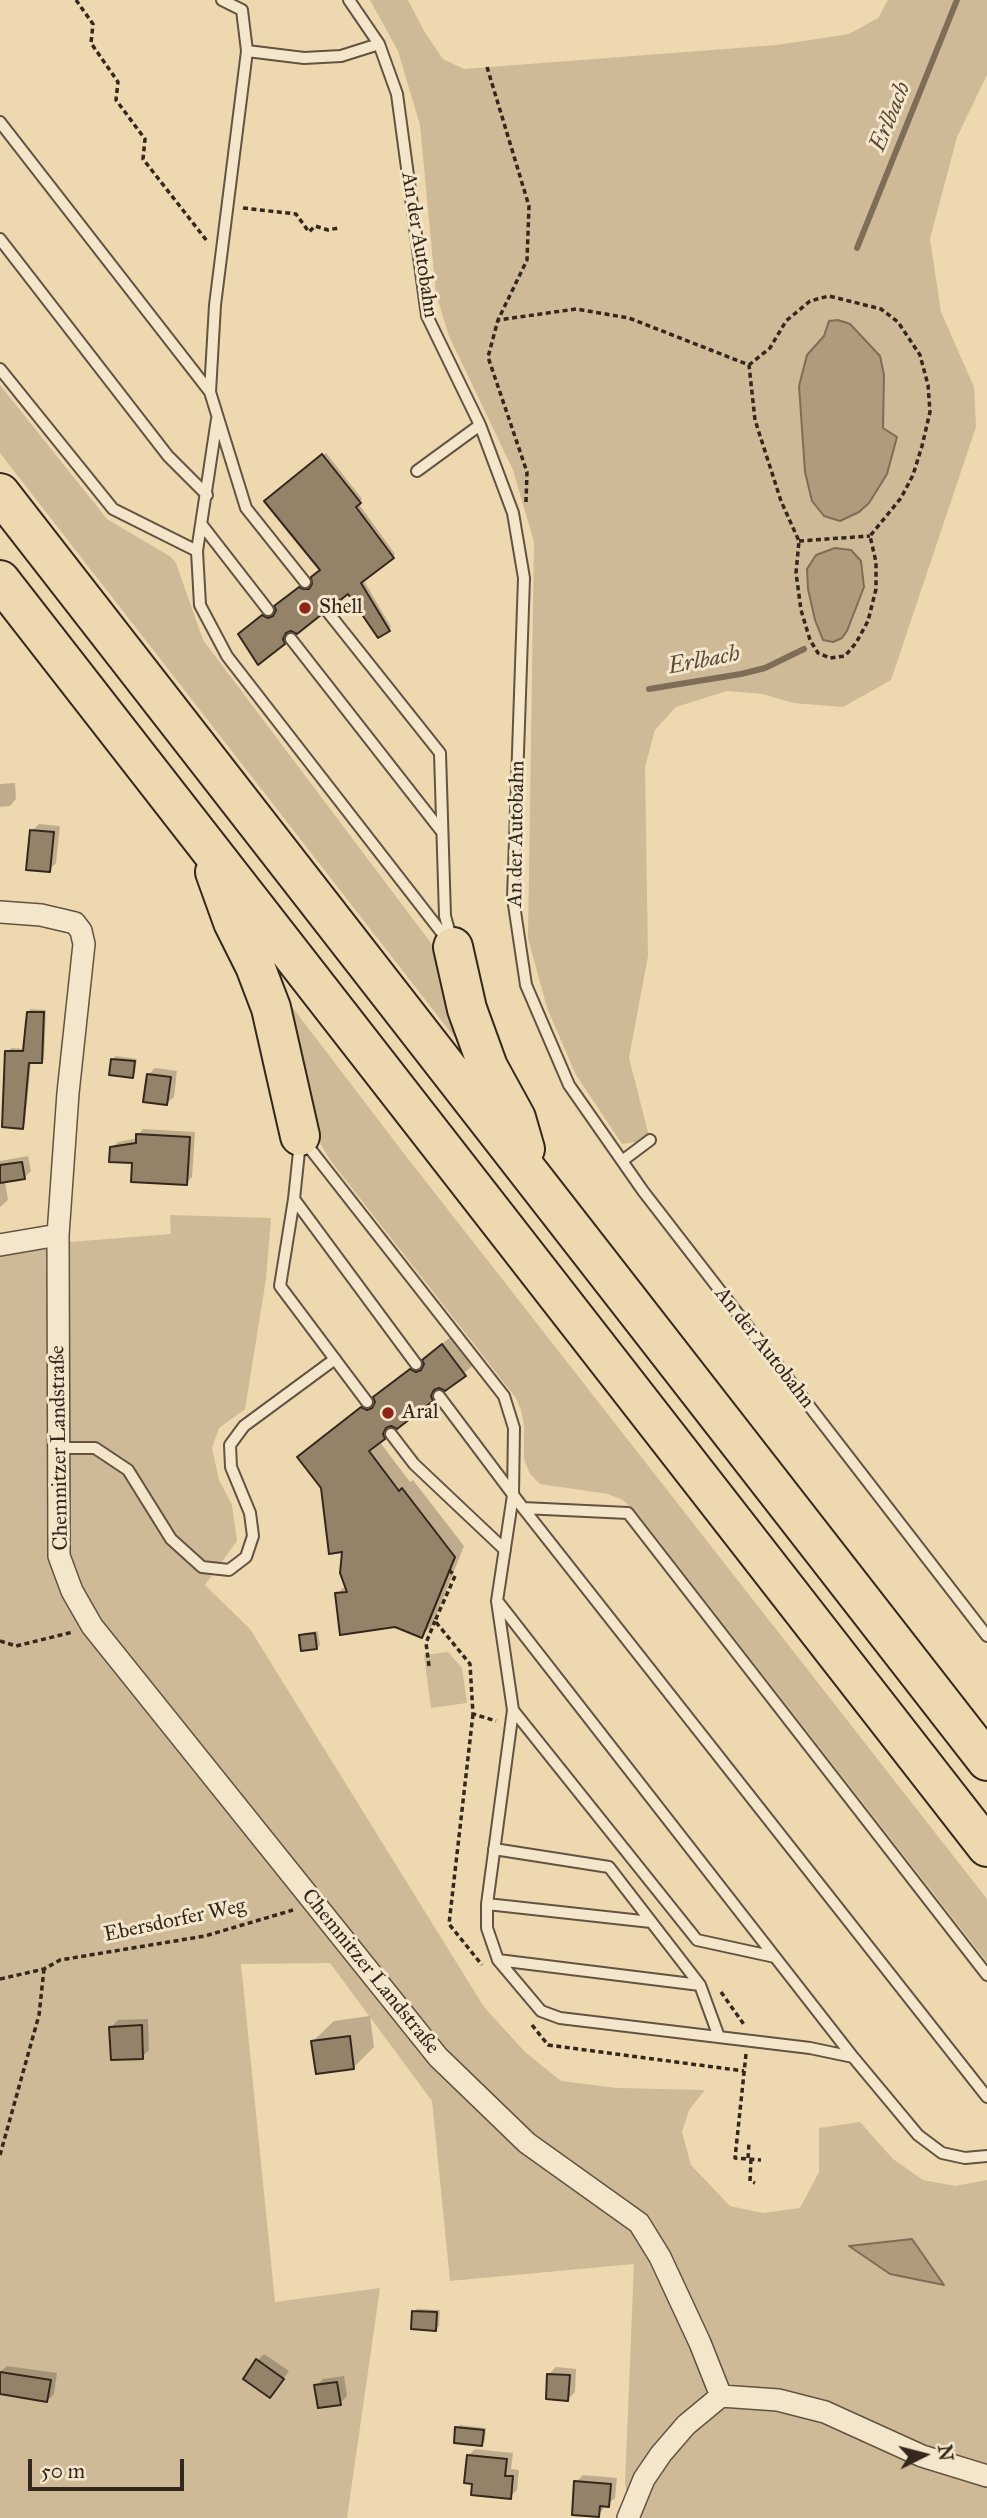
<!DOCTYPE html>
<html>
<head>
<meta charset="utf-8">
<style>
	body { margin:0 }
	#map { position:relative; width:987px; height:2518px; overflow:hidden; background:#eed8af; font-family:"IM FELL Great Primer",serif }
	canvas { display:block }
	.north { position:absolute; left:889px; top:2420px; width:70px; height:70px; -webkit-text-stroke:5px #f4e6cb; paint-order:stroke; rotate:84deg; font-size:19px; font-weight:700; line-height:28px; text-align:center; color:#34271d }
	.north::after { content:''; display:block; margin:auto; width:24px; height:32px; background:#34271d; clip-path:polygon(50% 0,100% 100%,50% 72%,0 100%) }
	.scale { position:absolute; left:28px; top:2459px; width:156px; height:32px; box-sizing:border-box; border:4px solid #34271d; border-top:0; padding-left:9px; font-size:21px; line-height:24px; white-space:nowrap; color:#34271d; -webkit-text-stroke:5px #f4e6cb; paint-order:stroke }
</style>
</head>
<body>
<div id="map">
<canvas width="987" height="2518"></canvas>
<div class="north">N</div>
<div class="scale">50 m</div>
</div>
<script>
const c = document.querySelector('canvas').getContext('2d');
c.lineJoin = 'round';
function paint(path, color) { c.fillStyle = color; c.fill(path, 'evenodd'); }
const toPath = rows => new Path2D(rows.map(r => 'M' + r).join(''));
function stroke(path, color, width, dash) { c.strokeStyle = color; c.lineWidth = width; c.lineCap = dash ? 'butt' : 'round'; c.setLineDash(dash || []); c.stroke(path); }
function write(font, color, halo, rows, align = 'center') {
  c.font = font + ' "IM FELL Great Primer",serif'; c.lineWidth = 6; c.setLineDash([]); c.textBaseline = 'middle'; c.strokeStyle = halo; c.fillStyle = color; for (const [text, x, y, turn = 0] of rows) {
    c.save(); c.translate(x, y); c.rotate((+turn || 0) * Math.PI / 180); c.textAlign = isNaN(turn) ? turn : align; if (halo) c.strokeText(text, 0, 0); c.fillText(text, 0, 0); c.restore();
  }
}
paint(toPath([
	[370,0,408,0,424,31,443,59,464,69,777,45,849,34,878,18,888,0,987,0,987,75,957,137,930,239,941,312,974,387,976,427,891,680,843,707,793,703,763,694,727,691,676,707,655,730,645,767,648,956,629,1058,650,1140,622,1144,576,1075,547,1008,528,938,534,542,513,470,449,336,436,294,420,125,398,51],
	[838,320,850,324,880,356,884,375,883,428,812,501,805,472,801,426,807,355],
	[807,569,864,587,847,631,815,620,808,589],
	[0,385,107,519,171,557,176,563,203,640,431,943,441,963,461,1039,455,1038,0,453],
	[267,974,402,1151,987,1899,987,1962,638,1514,623,1500,608,1494,540,1484,530,1474,524,1459,524,1425,521,1410,516,1398,330,1160,311,1127],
	[170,1215,271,1218,266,1279,245,1409,219,1428,212,1448,219,1480,232,1505,237,1541,205,1585,250,1629,484,2007,525,2052,561,2081,617,2088,705,2090,689,2110,682,2132,691,2165,730,2206,763,2213,800,2208,819,2172,819,2128,860,2122,893,2159,923,2180,955,2186,987,2180,987,2518,632,2518,625,2484,634,2264,450,2281,432,2101,330,1963,241,1964,275,2302,380,2288,347,2518,0,2518,0,1252,44,1244,171,1234],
	[448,1652,462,1668,467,1703,431,1708,424,1655]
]), '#ceba96');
const water = toPath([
	[838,320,850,324,880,356,884,375,883,428,897,437,887,474,869,503,859,512,840,521,824,516,812,501,805,472,799,386,807,355,824,336,829,321,838,320],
	[835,548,851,550,861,561,864,587,847,631,842,638,833,642,823,640,815,620,808,589,807,569,816,555,835,548],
	[912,2239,944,2285,890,2274,849,2246,912,2239]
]);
paint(water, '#af9c7d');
stroke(water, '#7e6d57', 2);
paint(toPath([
	[326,453,362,499,358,503,395,554,363,579,391,627,388,630,348,591,323,603,323,611,319,614,287,631,287,639,284,643,243,631,266,613,272,616,276,614,280,603,303,585,306,587,313,586,322,570,269,498],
	[15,783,16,799,10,806,0,807,0,784],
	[39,824,60,826,56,863,49,870,32,831],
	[31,1009,46,1010,44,1059,41,1062,31,1061,25,1124,22,1127,8,1052,11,1048,25,1049,28,1012],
	[116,1056,137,1059,135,1073,132,1076,113,1059],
	[155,1068,177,1071,174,1097,167,1103,148,1075],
	[143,1129,195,1132,192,1177,186,1183,134,1162,112,1148,118,1142,138,1138,138,1135],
	[28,1156,31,1171,24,1178,5,1181,8,1200,0,1207,0,1161],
	[453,1335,475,1364,379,1441,410,1482,413,1480,464,1546,432,1626,421,1636,337,1594,346,1585,344,1550,322,1488,299,1457],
	[318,1631,320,1645,317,1648,301,1636,304,1633],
	[370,2016,374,2047,353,2068,313,2041,334,2021],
	[148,2019,149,2050,142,2057,111,2027,118,2020],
	[417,2309,440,2310,439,2326,436,2329,414,2312],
	[264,2354,289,2371,276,2389,258,2360],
	[7,2366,57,2373,54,2394,47,2401,0,2392,0,2372],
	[556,2367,576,2369,575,2392,568,2399,549,2374],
	[344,2376,347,2396,340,2403,316,2386,323,2379],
	[460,2425,486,2428,485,2441,482,2444,457,2428],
	[475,2449,513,2453,511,2469,519,2470,517,2490,510,2497,474,2482,468,2456],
	[583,2475,617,2478,615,2498,606,2505,599,2515,576,2482]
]), '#0003');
stroke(toPath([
	[857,248,957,0],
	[649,689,741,674,765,668,804,649]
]), '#7e6d57', 6);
const building = toPath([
	[322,454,361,503,356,507,394,558,361,583,390,631,378,638,348,594,333,606,327,603,322,605,319,611,321,615,297,634,291,631,286,633,283,639,285,644,258,665,238,634,262,615,268,618,273,616,276,610,274,606,299,587,303,589,309,589,312,584,311,577,320,570,264,501,322,454],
	[30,830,54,832,50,872,26,870,30,830],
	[27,1012,44,1012,42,1063,29,1063,23,1129,2,1127,5,1051,23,1051,27,1012],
	[111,1059,135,1061,133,1078,109,1075,111,1059],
	[147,1074,171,1077,167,1105,143,1102,147,1074],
	[136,1134,190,1137,187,1185,131,1182,132,1163,109,1162,110,1147,136,1143,136,1134],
	[22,1162,25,1179,0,1183,0,1165,22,1162],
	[442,1344,466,1376,445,1391,439,1388,434,1390,431,1396,433,1401,397,1429,391,1426,386,1428,383,1434,385,1439,369,1451,399,1491,402,1488,455,1557,422,1638,395,1627,340,1635,335,1593,347,1592,340,1573,342,1552,329,1554,321,1488,297,1457,361,1407,367,1410,372,1408,375,1402,373,1397,410,1369,416,1372,421,1370,424,1364,422,1360,442,1344],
	[315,1633,317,1649,301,1651,299,1635,315,1633],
	[142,2025,143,2059,111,2060,109,2027,142,2025],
	[350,2036,354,2069,316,2074,311,2041,350,2036],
	[412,2311,437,2312,436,2331,411,2329,412,2311],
	[256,2359,284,2379,270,2398,243,2379,256,2359],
	[0,2372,51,2380,47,2402,0,2394,0,2372],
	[547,2374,570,2375,568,2401,546,2399,547,2374],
	[337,2382,341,2405,318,2408,314,2385,337,2382],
	[455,2427,484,2430,482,2446,454,2443,455,2427],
	[467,2455,507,2459,505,2476,513,2476,511,2499,471,2495,472,2484,464,2483,467,2455],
	[574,2481,611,2484,609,2507,600,2506,599,2517,572,2515,574,2481]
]);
paint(building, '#958369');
stroke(building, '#34271d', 2);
const service = toPath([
	[222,0,242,10,247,51,215,305,210,392,246,508,305,582],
	[349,0,379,44,397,94,427,316,480,425,513,513,524,578,513,898,526,985,569,1085,643,1191,987,1636],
	[247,51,304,58,341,56,379,44],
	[0,122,210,392],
	[0,239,168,456,207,495],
	[0,369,113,509,197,551],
	[217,419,197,551,200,605,227,656,449,942],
	[417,471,480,425],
	[202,525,268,610],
	[327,611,440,753,445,916,452,941],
	[291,639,442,832],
	[304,1141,504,1396,514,1428,513,1495,497,1601,513,1710,487,1904,487,1928,498,1960,541,2011,560,2018,810,2048,853,2057,918,2135,942,2153,965,2158,987,2156],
	[300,1142,294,1199,416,1364],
	[622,1161,650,1140],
	[294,1199,280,1286,367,1402],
	[439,1396,523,1508,987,2097],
	[391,1434,414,1464,505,1550],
	[59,1448,95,1448,128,1470,171,1539,202,1567,229,1570,246,1557,253,1536,250,1513,231,1467,230,1445,244,1426,335,1359],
	[523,1508,628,1513,987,1975],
	[499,1603,853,2057],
	[513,1710,697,1940,775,1957],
	[494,1849,609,1867,700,1985,719,2037],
	[487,1904,651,1922],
	[498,1960,700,1985]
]);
const minor = toPath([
	[0,912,41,915,75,923,81,931,84,944,68,1093,58,1235,59,1556,72,1591,92,1626,438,2057,527,2143,639,2223,660,2257,700,2343,721,2396,778,2400,825,2412,922,2456,987,2476],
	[0,1245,58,1235],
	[628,2518,644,2479,661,2454,686,2425,721,2396]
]);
const motorway = toPath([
	[0,493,987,1761],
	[0,580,987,1847],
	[215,872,233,922,255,966,271,1008,300,1136],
	[453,947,467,1009,488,1067,516,1118,525,1149]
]);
stroke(service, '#625342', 14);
stroke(minor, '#625342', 24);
stroke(motorway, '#34271d', 42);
stroke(toPath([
	[76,0,93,24,91,43,118,82,116,100,145,139,143,159,207,241],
	[487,67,529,206,527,260,498,320],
	[243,208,296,214,309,232,315,226,328,230,338,228],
	[526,502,527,472,488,357,498,320,576,309,629,318,749,365,755,420,781,501,799,541,796,573,801,610,810,640,818,653,830,658,845,656,856,643,868,621,876,589,876,562,870,536,901,498,913,475,922,446,930,412,928,385,920,355,898,322,881,309,829,296,810,301,786,321,770,348,749,365],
	[799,541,870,536],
	[449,1570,455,1576,435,1621,470,1664,473,1714,496,1721],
	[0,1641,16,1646,73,1632],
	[429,1666,426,1643,435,1621],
	[473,1714,449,1924,482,1965],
	[0,1979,44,1969,60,1960,205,1936,293,1910],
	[721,1992,745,2026],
	[532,2025,548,2045,744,2071],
	[746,2054,735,2158,761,2160],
	[0,2155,39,2015,44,1969],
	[748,2158,749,2143],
	[751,2159,750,2181,755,2183]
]), '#34271d', 3.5, [5, 3.5]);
stroke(service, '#f4e6cb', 10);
stroke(minor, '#f4e6cb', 21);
stroke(motorway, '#eed8af', 38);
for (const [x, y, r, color] of [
	[305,608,7,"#8f2418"],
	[388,1413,7,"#8f2418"]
]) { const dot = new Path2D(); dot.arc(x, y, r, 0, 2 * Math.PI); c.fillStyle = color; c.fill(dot); stroke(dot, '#f4e6cb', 2.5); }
write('21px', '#34271d', '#f4e6cb', [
	["An der Autobahn",419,245,81],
	["An der Autobahn",517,834,-89],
	["An der Autobahn",764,1348,52],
	["Chemnitzer Landstraße",60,1448,-91],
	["Ebersdorfer Weg",175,1921,-12],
	["Chemnitzer Landstraße",370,1972,51]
]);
write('21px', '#34271d', '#f4e6cb', [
	["Shell",319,608],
	["Aral",402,1413]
], 'left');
write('italic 23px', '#594a3a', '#f4e6cb', [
	["Erlbach",891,117,-68],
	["Erlbach",704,661,-11]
]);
</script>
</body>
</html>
